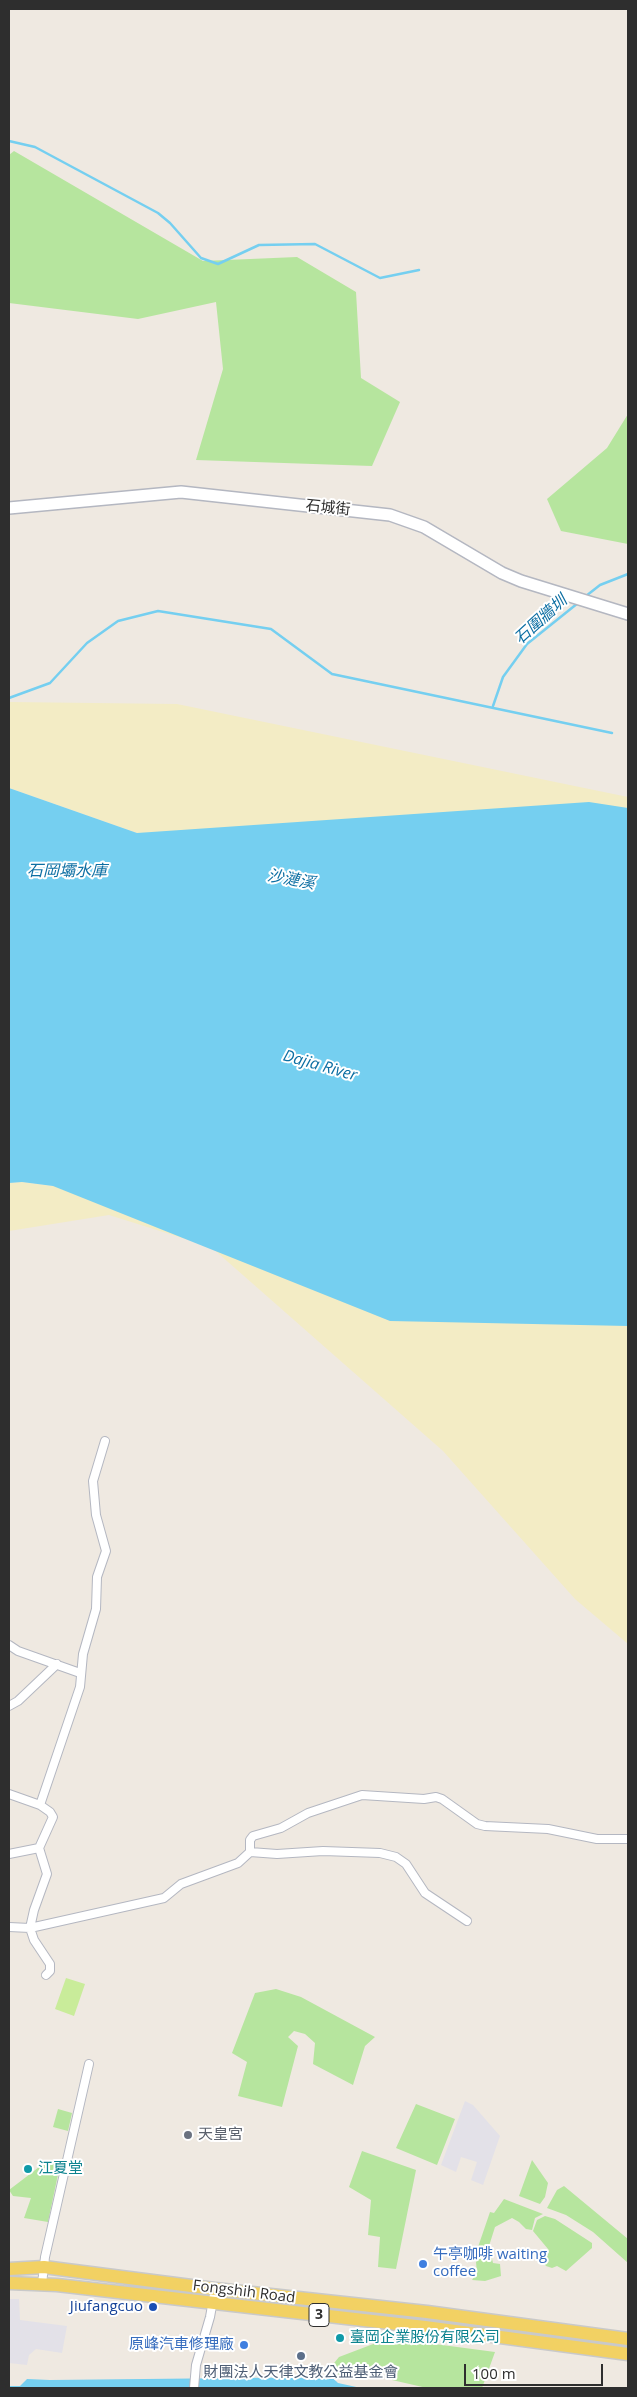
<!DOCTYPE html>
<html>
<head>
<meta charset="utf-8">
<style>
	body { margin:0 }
	#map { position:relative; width:637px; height:2397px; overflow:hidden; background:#efe9e1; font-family:"Open Sans",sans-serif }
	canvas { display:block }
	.frame { position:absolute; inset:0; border:10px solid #2e2e2e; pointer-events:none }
	.scale { position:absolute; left:464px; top:2364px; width:139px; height:22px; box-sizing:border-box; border:2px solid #2e2e2e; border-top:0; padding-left:6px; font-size:15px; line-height:18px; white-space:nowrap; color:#2e2e2e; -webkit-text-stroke:4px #fff; paint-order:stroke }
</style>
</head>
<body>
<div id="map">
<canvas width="637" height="2397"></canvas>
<div class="frame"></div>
<div class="scale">100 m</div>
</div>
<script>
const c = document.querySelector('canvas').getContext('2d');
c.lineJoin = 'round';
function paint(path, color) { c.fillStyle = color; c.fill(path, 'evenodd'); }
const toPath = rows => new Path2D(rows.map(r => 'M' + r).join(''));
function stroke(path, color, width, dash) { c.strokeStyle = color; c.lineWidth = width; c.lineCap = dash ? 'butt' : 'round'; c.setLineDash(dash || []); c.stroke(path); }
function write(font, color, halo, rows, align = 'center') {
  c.font = font + ' "Open Sans","Noto Sans TC",sans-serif'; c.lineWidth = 4; c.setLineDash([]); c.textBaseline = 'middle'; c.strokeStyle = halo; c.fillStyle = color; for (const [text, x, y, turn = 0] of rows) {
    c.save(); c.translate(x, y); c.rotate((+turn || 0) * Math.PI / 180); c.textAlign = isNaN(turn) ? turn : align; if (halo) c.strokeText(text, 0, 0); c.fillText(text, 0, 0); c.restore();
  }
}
paint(toPath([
	[465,2101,473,2105,500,2136,483,2185,471,2180,477,2162,461,2157,456,2172,441,2165],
	[9,2299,19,2299,20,2320,67,2326,62,2353,36,2349,29,2355,27,2365,9,2363]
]), '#e3e1e8');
paint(toPath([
	[14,151,203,261,297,257,356,292,361,378,400,402,372,466,196,460,223,369,216,302,138,319,9,303,9,155],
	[628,414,628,544,561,531,547,499,607,448],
	[276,1989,301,1997,375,2037,365,2046,353,2085,313,2064,315,2043,305,2034,294,2031,288,2037,298,2046,282,2107,238,2096,247,2062,232,2053,255,1993],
	[416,2104,455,2119,437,2165,396,2148],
	[58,2109,72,2113,68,2131,53,2127],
	[362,2151,416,2170,396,2269,378,2267,380,2237,368,2235,371,2200,349,2187],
	[532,2160,548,2183,545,2197,540,2204,519,2196],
	[47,2161,60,2165,48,2222,24,2218,31,2198,13,2196,9,2190],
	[564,2186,628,2239,628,2263,593,2232,566,2215,547,2208,557,2190],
	[504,2199,543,2214,535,2218,532,2230,526,2229,519,2222,512,2218,495,2227,489,2246,493,2263,500,2264,501,2276,485,2281,472,2280,477,2273,476,2262,479,2257,478,2247,490,2212,494,2213],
	[545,2216,555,2219,592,2243,592,2248,566,2271,557,2266,552,2268,546,2266,538,2255,548,2249,533,2231,537,2220],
	[389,2338,495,2352,482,2388,427,2388,392,2380,394,2372,339,2375,330,2368,339,2357]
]), '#b6e59e');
paint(toPath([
	[9,702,177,704,628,797,628,1644,575,1599,443,1451,211,1247,109,1215,9,1231,9,1183,22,1182,53,1186,137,833,9,788]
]), '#f3ecc5');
paint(toPath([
	[66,1978,85,1984,74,2016,55,2009]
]), '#c9ec9a');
paint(toPath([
	[9,788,137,833,589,802,628,808,628,1326,390,1321,53,1186,22,1182,9,1183],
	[332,2377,338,2383,361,2388,9,2388,9,2386,20,2386,27,2379,50,2380]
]), '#75cff0');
stroke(toPath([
	[9,141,35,147,158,213,170,223,201,258,218,264,259,245,315,244,380,278,419,270],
	[586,596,600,585,628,574],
	[9,698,50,683,87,643,118,621,158,611,271,629,332,674,612,733],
	[493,706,503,677,527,644,578,603]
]), '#75cff0', 2.5);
const street = toPath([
	[9,1645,18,1651,80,1673],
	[9,1706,18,1701,57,1664],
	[9,1794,40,1805],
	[250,1852,277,1854,323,1851,380,1853,396,1857,406,1864,425,1893,467,1921],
	[9,1854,39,1848],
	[9,1927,30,1928,164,1898,181,1884,238,1863,250,1852,250,1840,253,1836,281,1828,308,1813,362,1795,424,1799,436,1797,442,1799,477,1824,485,1826,548,1829,597,1839,628,1839],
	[46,1975,50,1971,50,1964,34,1940,30,1928,34,1910,47,1874,39,1848,53,1817,50,1812,40,1805,80,1687,83,1654,96,1609,97,1577,106,1551,96,1515,93,1481,105,1441],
	[42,2284,45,2257,89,2064],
	[194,2388,196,2365,210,2317,215,2289]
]);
const secondary = toPath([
	[9,508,181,492,390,515,424,527,502,573,521,581,628,614]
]);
const primary = toPath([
	[9,2269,44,2267,59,2269,215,2289,427,2312,628,2339],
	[9,2283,57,2285,425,2327,628,2354]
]);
stroke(street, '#b4b7c1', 10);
stroke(secondary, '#b4b7c1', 14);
stroke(primary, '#c9c9c9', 15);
stroke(street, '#fff', 8);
stroke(secondary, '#fff', 11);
stroke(primary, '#f2d163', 12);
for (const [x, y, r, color] of [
	[188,2135,5,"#6b7280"],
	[28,2169,5,"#0f9aa8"],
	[423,2264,5,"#3f7fe0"],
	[153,2307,5,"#1a4fb4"],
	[340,2338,5,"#0f9aa8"],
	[244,2345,5,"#3f7fe0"],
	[301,2356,5,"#5c6f8a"]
]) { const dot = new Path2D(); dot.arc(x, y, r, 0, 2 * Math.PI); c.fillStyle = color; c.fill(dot); stroke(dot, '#fff', 2); }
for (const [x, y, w] of [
	[319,2315,20]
]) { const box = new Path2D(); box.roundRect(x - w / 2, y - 11.5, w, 23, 4); c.fillStyle = '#fff'; c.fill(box); stroke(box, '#2e2e2e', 1); }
write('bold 14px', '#2e2e2e', null, [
	["3",319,2315]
]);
write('15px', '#2e2e2e', '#fff', [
	["石城街",328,508,6],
	["Fongshih Road",244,2292,7]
]);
write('15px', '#5b616d', '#fff', [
	["天皇宮",198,2135]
], 'left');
write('15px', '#0d838f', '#fff', [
	["江夏堂",38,2169],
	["臺岡企業股份有限公司",350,2338]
], 'left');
write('15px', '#366cbe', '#fff', [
	["午亭咖啡 waiting",433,2255],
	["coffee",433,2272],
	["原峰汽車修理廠",234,2345,"right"]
], 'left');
write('15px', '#164399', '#fff', [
	["Jiufangcuo",143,2307]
], 'right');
write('15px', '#4e5e75', '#fff', [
	["財團法人天律文教公益基金會",301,2373]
]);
write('italic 16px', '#0d6fa3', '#fff', [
	["石圍牆圳",541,620,-42],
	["石岡壩水庫",67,871],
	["沙漣溪",291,880,10],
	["Dajia River",320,1066,16]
]);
</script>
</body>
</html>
